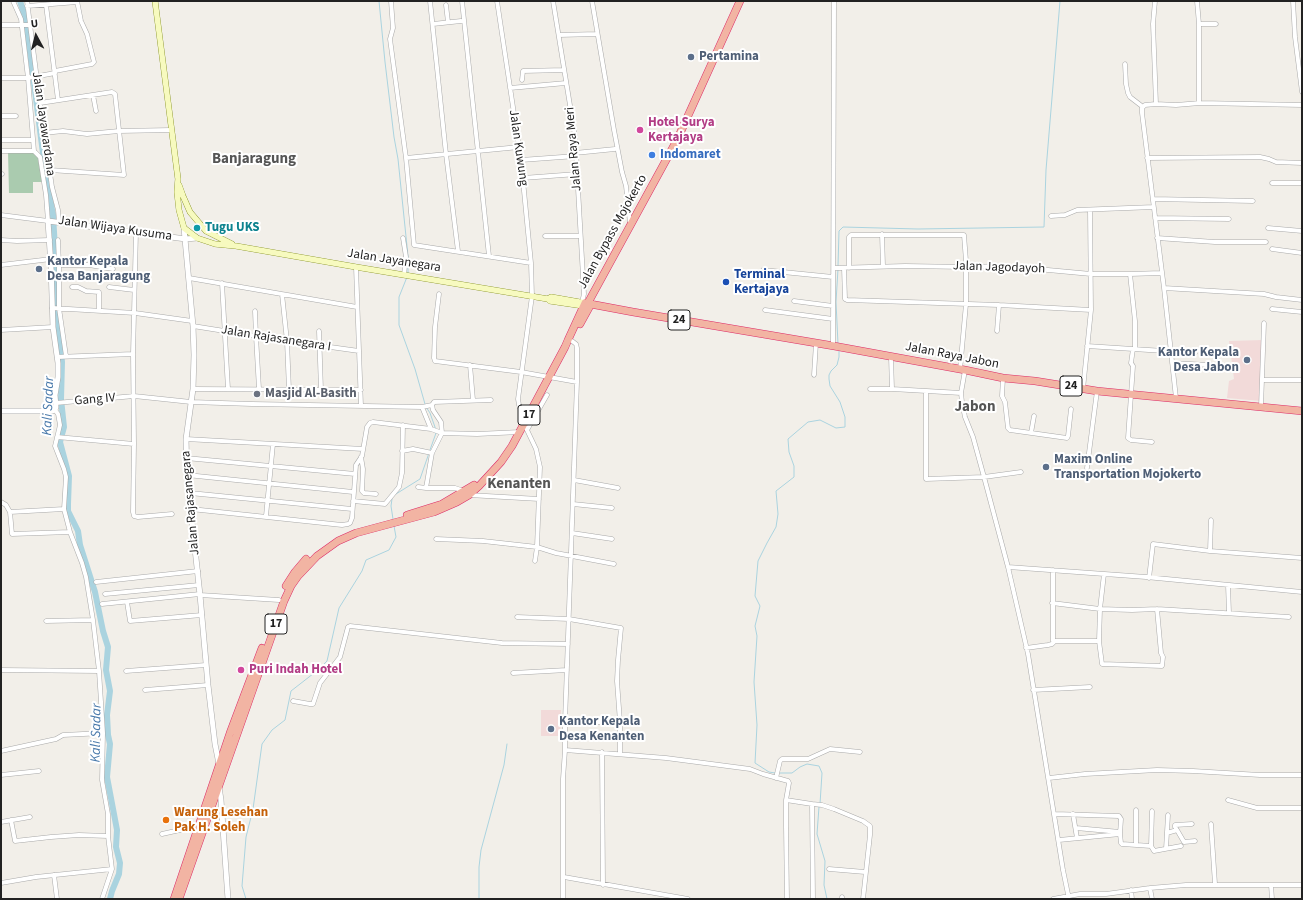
<!DOCTYPE html>
<html>
<head>
<meta charset="utf-8">
<style>
	body { margin:0 }
	#map { position:relative; width:1303px; height:900px; overflow:hidden; background:#f2efe9; font-family:"Source Sans 3",sans-serif }
	canvas { display:block }
	.frame { position:absolute; inset:0; border:2px solid #222; pointer-events:none }
	.north { position:absolute; left:16px; top:16px; width:40px; height:40px; -webkit-text-stroke:3px #fff; paint-order:stroke; rotate:353deg; font-size:11px; font-weight:700; line-height:16px; text-align:center; color:#222 }
	.north::after { content:''; display:block; margin:auto; width:14px; height:18px; background:#222; clip-path:polygon(50% 0,100% 100%,50% 72%,0 100%) }
</style>
</head>
<body>
<div id="map">
<canvas width="1303" height="900"></canvas>
<div class="frame"></div>
<div class="north">U</div>
</div>
<script>
const c = document.querySelector('canvas').getContext('2d');
c.lineJoin = 'round';
function paint(path, color) { c.fillStyle = color; c.fill(path, 'evenodd'); }
const toPath = rows => new Path2D(rows.map(r => 'M' + r).join(''));
function stroke(path, color, width, dash) { c.strokeStyle = color; c.lineWidth = width; c.lineCap = dash ? 'butt' : 'round'; c.setLineDash(dash || []); c.stroke(path); }
function write(font, color, halo, rows, align = 'center') {
  c.font = font + ' "Source Sans 3",sans-serif'; c.lineWidth = 4; c.setLineDash([]); c.textBaseline = 'middle'; c.strokeStyle = halo; c.fillStyle = color; for (const [text, x, y, turn = 0] of rows) {
    c.save(); c.translate(x, y); c.rotate((+turn || 0) * Math.PI / 180); c.textAlign = isNaN(turn) ? turn : align; if (halo) c.strokeText(text, 0, 0); c.fillText(text, 0, 0); c.restore();
  }
}
paint(toPath([
	[1263,340,1261,401,1227,398,1229,381,1234,379,1229,341],
	[541,710,561,710,560,736,541,736]
]), '#f2dad9');
paint(toPath([
	[8,152,33,152,38,158,42,182,33,182,33,193,9,193]
]), '#aacbaf');
stroke(toPath([
	[379,1,385,62,394,137,398,159,408,256,408,274],
	[838,266,839,231,843,227,918,229,1044,227,1046,170,1060,1],
	[838,269,836,302,838,344],
	[407,277,399,297,399,325,415,369,425,404],
	[426,407,430,413,436,430],
	[430,450,436,433],
	[396,494,420,479,429,453],
	[392,499,391,506,393,519],
	[775,773,769,772,755,763,757,725,754,682,757,636,755,626,760,606,755,596,758,561,767,543,776,527,778,514,776,491,794,477,794,466,789,452,788,439,808,422,820,420,836,428,845,427,845,417,840,402,830,386,829,379,829,375,831,371,837,365,839,357,839,351],
	[780,773,792,773,800,767,807,764,819,766,822,773,820,804],
	[819,807,817,834,825,861,824,885,827,899],
	[246,899,242,886,246,837,253,809,262,744,272,730,285,720,291,691,318,670,327,661,339,608,362,571,366,560,389,550,396,537,394,526],
	[479,899,479,867,481,850,504,765,507,744]
]), '#aad3df', 1);
stroke(toPath([
	[20,1,26,20,46,177,53,215,56,266,56,301,62,362,61,399,64,427,60,442,69,476,68,504,68,511,78,531,80,545,95,592,103,631,108,647,106,670,110,691,107,715,108,735,110,744,107,777,117,830,116,847,120,863,119,874,112,891,110,899]
]), '#aad3df', 6);
const minor = toPath([
	[27,1,40,103,52,187,58,210,59,222],
	[391,1,393,28,390,39,406,158,414,245,531,263],
	[430,1,446,154,458,251],
	[462,1,489,256],
	[497,1,521,160,531,263,532,296,518,399,519,405,525,422],
	[553,1,575,136,584,294,582,302],
	[592,1,614,130,622,172,626,186,630,223],
	[1155,1,1153,24,1156,104,1145,105,1142,108,1142,113,1164,288,1176,398],
	[1197,1,1199,24,1199,103],
	[1293,1,1295,37,1302,92],
	[46,5,58,100],
	[446,5,448,22],
	[27,6,77,2],
	[433,24,461,21],
	[1199,24,1216,24],
	[1,25,30,25],
	[559,35,597,34],
	[1125,64,1126,84,1128,93,1130,97,1143,107],
	[55,71,92,64,94,62,87,34,81,21,77,1],
	[1,78,28,78,21,19,13,1],
	[522,80,523,71,564,70],
	[510,88,566,83],
	[93,95,96,111],
	[40,103,112,92,115,94,124,175,50,170],
	[1156,104,1176,105,1200,103,1302,105],
	[1,116,16,116],
	[44,133,63,131,87,134,119,131,171,130],
	[1,140,33,140],
	[1,151,34,151],
	[575,153,615,149],
	[406,158,519,147],
	[1147,158,1260,157,1269,159,1276,162,1302,163],
	[521,160,576,156],
	[1,174,2,174],
	[523,178,577,174],
	[1272,183,1302,183],
	[1153,199,1253,201],
	[1,215,48,221,46,195,40,157,34,151,28,78,55,73],
	[1051,216,1065,215,1077,210,1154,207],
	[1155,218,1229,219],
	[1268,228,1302,231],
	[882,234,883,266],
	[545,236,580,236],
	[403,238,406,257,404,275],
	[1157,238,1215,242,1266,242],
	[1,240,17,241,50,240],
	[58,240,59,265,59,308,66,356],
	[1272,249,1302,253],
	[1,265,51,259],
	[59,265,89,265,113,269],
	[356,267,361,406],
	[834,268,905,266,966,267,1005,266,1091,274,1130,274,1161,273],
	[844,268,845,299,847,300,999,305,1091,310],
	[849,268,849,237,851,235,964,235,966,261,966,304,960,370],
	[763,270,833,277],
	[1130,274,1135,321,1135,349],
	[189,278,357,307],
	[222,283,228,389],
	[72,287,78,287,86,291,99,292,99,311],
	[109,287,134,290],
	[1164,288,1264,294,1276,297,1302,300],
	[282,294,287,341,289,390],
	[439,294,435,327,434,358,435,361,521,372,577,382],
	[794,301,833,306],
	[52,308,135,313,192,321],
	[1272,309,1302,312],
	[765,310,833,319],
	[255,311,256,336,259,389],
	[193,326,287,341,359,351],
	[1,330,53,327],
	[319,331,321,390],
	[997,331,999,305],
	[833,346,834,1],
	[1087,346,1195,353],
	[1133,349,1131,363,1133,366,1128,438,1131,440,1152,442],
	[57,357,133,354],
	[891,357,892,389],
	[1172,363,1226,366],
	[470,365,473,400],
	[965,370,961,393,962,402,965,417,973,437,984,477,1008,567,1028,654,1063,870,1069,899],
	[814,375,816,343],
	[1003,378,1002,396,1005,402,1008,428,1010,430,1067,438,1068,436,1071,409],
	[1262,380,1302,380],
	[193,389,361,390],
	[870,389,892,389,961,393],
	[1083,389,1091,310,1090,210],
	[926,391,926,479,984,477,1021,472],
	[56,403,134,396,191,402,252,404,422,407,432,405,433,410,441,422,442,433,432,453,426,488,455,488,464,491],
	[432,405,434,402,491,400],
	[422,407,431,429],
	[1261,407,1264,323],
	[55,410,58,414,60,425,55,446,64,469,66,477,64,509,70,532,82,563,86,577,93,620,99,671,103,733,102,780,108,814,108,836,112,869,102,899],
	[524,425,527,430,536,449,540,467,537,547,556,553,614,564],
	[527,430,547,395],
	[1031,433,1034,416],
	[57,437,134,444,133,354,136,232],
	[186,439,363,449],
	[134,444,133,512,134,516,138,517,172,514],
	[402,451,413,449,432,453],
	[361,457,363,469,362,491,364,493,376,494],
	[186,458,355,474],
	[1087,468,1097,391],
	[187,475,353,492],
	[574,480,618,488],
	[418,487,426,488],
	[190,493,352,509],
	[469,495,539,499],
	[353,501,385,504,399,487,402,473,403,425],
	[1,502,6,505,10,512,64,509],
	[573,504,612,508],
	[191,509,342,525,348,524,350,523,352,518,356,465,362,456,367,427,370,423,373,422,431,429,442,433,477,434,520,432],
	[10,512,12,534,70,532],
	[266,516,273,444],
	[572,533,612,539],
	[436,539,483,541,537,547,535,561],
	[1210,551,1211,520],
	[1008,567,1146,577,1302,592],
	[1053,570,1053,641,1099,641],
	[1104,574,1100,609,1099,641,1102,664,1162,666,1163,657,1161,653,1157,609],
	[1149,578,1153,544,1210,551,1302,558],
	[96,582,198,571],
	[1228,585,1229,613],
	[105,594,199,585],
	[200,595,279,600],
	[127,602,130,621,202,615],
	[1052,603,1100,609,1132,610,1157,609,1289,617],
	[102,604,200,594],
	[517,617,569,619,621,628,618,660,617,681,620,722,620,754],
	[46,621,93,620],
	[1026,648,1048,645,1052,644,1055,641],
	[1,670,99,671],
	[126,671,206,665],
	[513,673,567,670],
	[145,690,208,685],
	[1033,690,1090,687],
	[293,701,310,704,313,704,320,683,340,657,348,627,350,626,502,643,568,644],
	[565,722,620,722],
	[565,750,666,758,750,769,763,774,788,781,789,783,786,800,812,804,813,899],
	[1,751,56,739,63,735,103,733],
	[602,752,603,885],
	[1,775,39,771],
	[776,778,780,761,782,759,808,759,830,749,860,752],
	[1049,778,1085,774,1157,770,1193,771,1260,775,1302,775],
	[786,800,786,826,787,899],
	[1228,800,1257,808,1302,808],
	[812,804,822,805,834,809,863,821,870,826,870,835,863,899],
	[1055,814,1119,816,1121,819,1120,834,1121,843,1122,844,1151,846,1154,851,1181,846],
	[1073,814,1077,838],
	[11,820,15,841,51,837,79,835,108,836],
	[1,822,30,817],
	[1211,824,1215,884],
	[1076,828,1120,832],
	[1177,830,1175,827,1175,825,1192,824],
	[1167,833,1177,830,1184,842,1195,841],
	[162,834,198,826],
	[1059,840,1120,834],
	[1136,845,1136,810],
	[1151,846,1152,811],
	[1166,849,1168,815],
	[829,869,865,872],
	[54,875,57,899],
	[564,877,688,899],
	[1,883,36,877,112,869],
	[1271,885,1272,899],
	[1150,888,1152,899],
	[1131,890,1132,899],
	[842,897,842,899],
	[563,899,563,779,565,750,565,722,577,382,577,348,576,344,572,341],
	[1053,899,1080,894,1106,894,1150,888,1186,885,1302,885]
]);
const tertiary = toPath([
	[184,228,193,326,194,355,193,389,186,439,187,475,200,595,208,685,215,744,219,764],
	[1,411,51,411,55,410,56,407,55,395,58,377,58,363,53,327,51,266,48,221,186,239,197,238],
	[219,787,221,800,228,899]
]);
const secondary = toPath([
	[155,1,178,179,177,192,179,210,184,228,197,238,215,244,236,246,356,267,548,299,550,301,584,306],
	[179,185,183,196,190,212,206,231,232,244],
	[548,299,551,297,585,303]
]);
const trunk = toPath([
	[589,301,677,140,740,1],
	[585,303,633,312,834,346,965,370,1003,378,1035,381,1097,391,1302,411],
	[580,324,591,304],
	[407,515,442,504,474,485],
	[286,586,295,572,306,559],
	[174,899,230,733,262,648],
	[179,899,284,601,291,586,298,576,317,556,338,541,356,533,434,512,457,502,469,495,479,486,501,462,512,446,565,347,568,340,585,303]
]);
stroke(minor, '#a9a9a9', 5);
stroke(tertiary, '#a9a9a9', 6);
stroke(secondary, '#707d05', 6);
stroke(trunk, '#dc2a67', 8);
stroke(minor, '#fff', 4);
stroke(tertiary, '#fff', 5);
stroke(secondary, '#f7fabf', 5.5);
stroke(trunk, '#f2b4a3', 7);
for (const [x, y, r, color] of [
	[691,57,4,"#5c6f8a"],
	[640,130,4,"#d1479c"],
	[652,155,4,"#3f7fe0"],
	[197,228,4,"#0f9aa8"],
	[39,269,4,"#5c6f8a"],
	[726,282,4,"#1a4fb4"],
	[1247,360,4,"#5c6f8a"],
	[257,394,4,"#6b7280"],
	[1046,467,4,"#5c6f8a"],
	[241,670,4,"#d1479c"],
	[551,729,4,"#5c6f8a"],
	[166,820,4,"#e8710a"]
]) { const dot = new Path2D(); dot.arc(x, y, r, 0, 2 * Math.PI); c.fillStyle = color; c.fill(dot); stroke(dot, '#fff', 1.5); }
for (const [x, y, w] of [
	[679,320,22],
	[1071,386,22],
	[529,415,22],
	[276,624,22]
]) { const box = new Path2D(); box.roundRect(x - w / 2, y - 10, w, 20, 3); c.fillStyle = '#fff'; c.fill(box); stroke(box, '#222', 1); }
write('bold 12px', '#222', null, [
	["24",679,320],
	["24",1071,386],
	["17",529,415],
	["17",276,624]
]);
write('bold 13px', '#4e5e75', '#fff', [
	["Pertamina",699,57],
	["Kantor Kepala",47,262],
	["Desa Banjaragung",47,277],
	["Kantor Kepala",1239,353,"right"],
	["Desa Jabon",1239,368,"right"],
	["Maxim Online",1054,460],
	["Transportation Mojokerto",1054,475],
	["Kantor Kepala",559,722],
	["Desa Kenanten",559,737]
], 'left');
write('bold 13px', '#b23c85', '#fff', [
	["Hotel Surya",648,123],
	["Kertajaya",648,138],
	["Puri Indah Hotel",249,670]
], 'left');
write('13px', '#222', '#fff', [
	["Jalan Jayawardana",43,124,82],
	["Jalan Kuwung",518,148,82],
	["Jalan Raya Meri",574,149,-95],
	["Jalan Wijaya Kusuma",115,229,8],
	["Jalan Bypass Mojokerto",613,232,-61],
	["Jalan Jayanegara",394,261,9],
	["Jalan Jagodayoh",999,268,2],
	["Jalan Rajasanegara I",276,339,9],
	["Jalan Raya Jabon",952,356,11],
	["Gang IV",95,400,-5],
	["Jalan Rajasanegara",191,503,-95]
]);
write('bold 13px', '#366cbe', '#fff', [
	["Indomaret",660,155]
], 'left');
write('bold 13px', '#0d838f', '#fff', [
	["Tugu UKS",205,228]
], 'left');
write('bold 13px', '#164399', '#fff', [
	["Terminal",734,275],
	["Kertajaya",734,290]
], 'left');
write('bold 13px', '#5b616d', '#fff', [
	["Masjid Al-Basith",265,394]
], 'left');
write('bold 13px', '#c56008', '#fff', [
	["Warung Lesehan",174,813],
	["Pak H. Soleh",174,828]
], 'left');
write('italic 14px', '#4a7aab', '#fff', [
	["Kali Sadar",49,406,-88],
	["Kali Sadar",97,733,-89]
]);
write('bold 15px', '#555', '#fff', [
	["Banjaragung",254,160],
	["Jabon",975,408],
	["Kenanten",519,485]
]);
</script>
</body>
</html>
